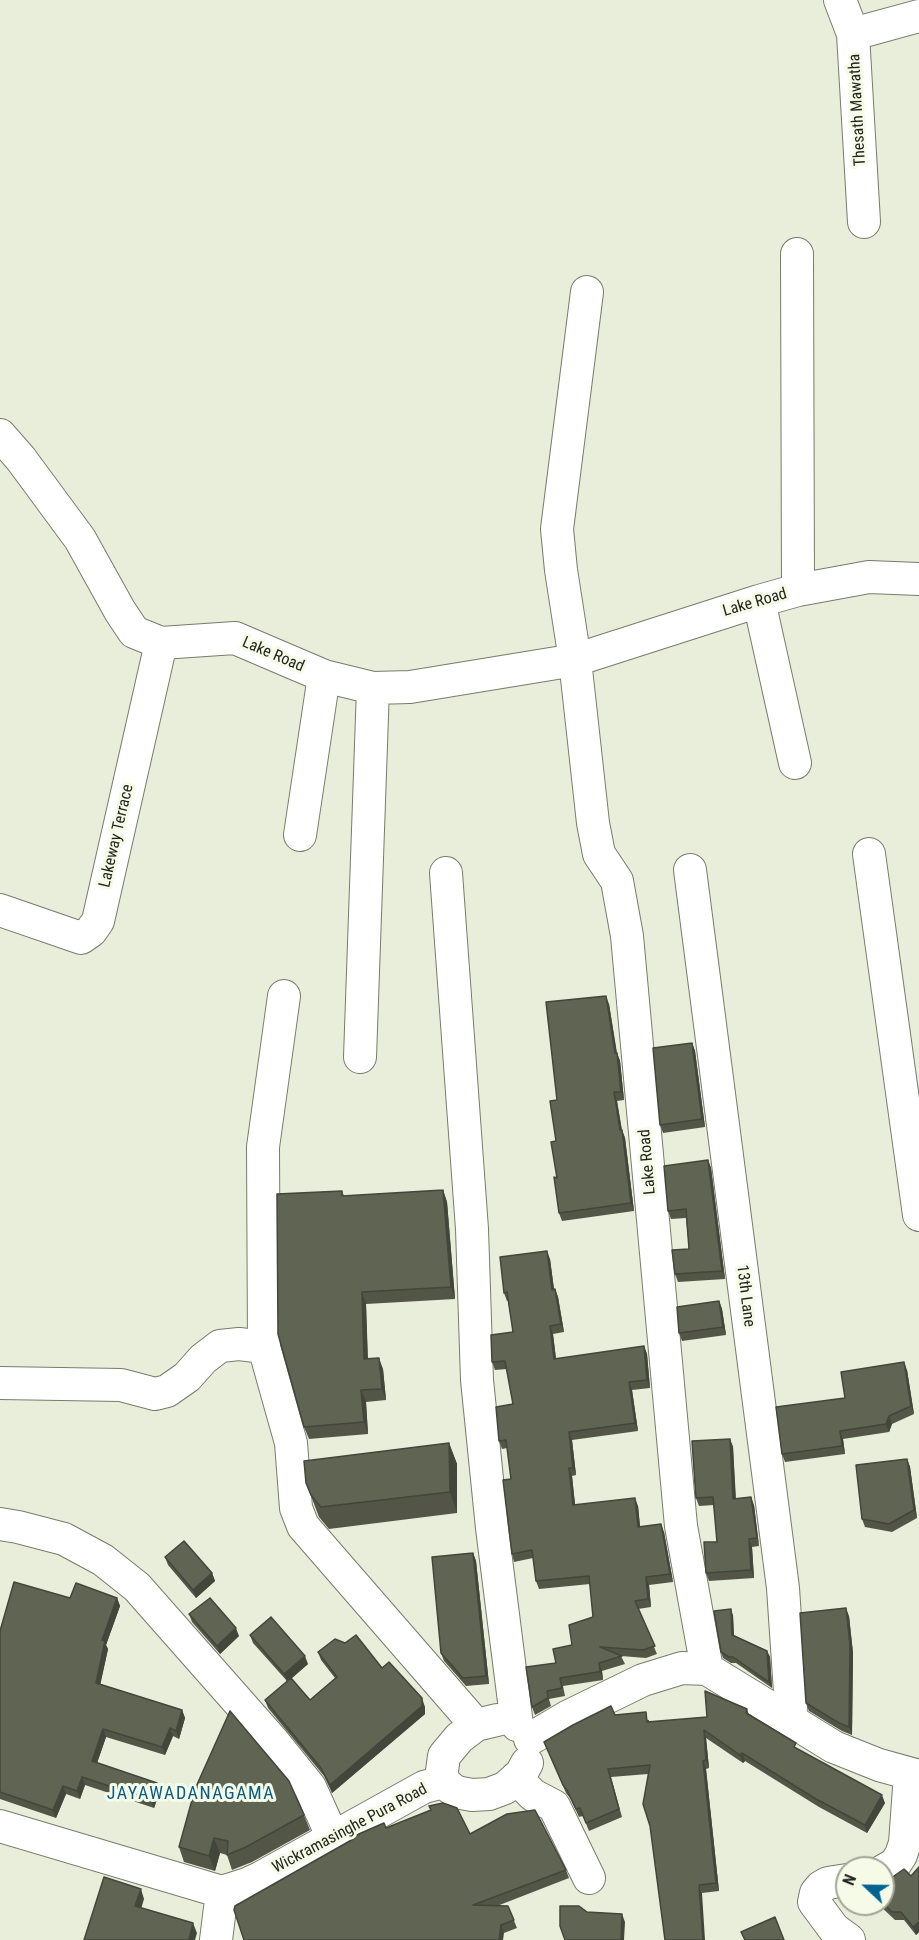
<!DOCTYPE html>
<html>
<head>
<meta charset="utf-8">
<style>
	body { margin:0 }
	#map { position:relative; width:919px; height:1940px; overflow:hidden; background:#e9eeda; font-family:"Roboto Condensed",sans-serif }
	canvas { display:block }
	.north { position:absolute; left:835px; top:1856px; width:60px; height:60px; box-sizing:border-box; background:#f6fbe8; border:2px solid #a2a597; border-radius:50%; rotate:292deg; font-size:16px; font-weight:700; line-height:24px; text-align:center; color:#23251e }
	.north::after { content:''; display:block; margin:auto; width:21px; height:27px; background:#016392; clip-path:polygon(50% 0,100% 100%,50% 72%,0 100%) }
</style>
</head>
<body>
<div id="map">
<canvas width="919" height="1940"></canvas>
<div class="north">N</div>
</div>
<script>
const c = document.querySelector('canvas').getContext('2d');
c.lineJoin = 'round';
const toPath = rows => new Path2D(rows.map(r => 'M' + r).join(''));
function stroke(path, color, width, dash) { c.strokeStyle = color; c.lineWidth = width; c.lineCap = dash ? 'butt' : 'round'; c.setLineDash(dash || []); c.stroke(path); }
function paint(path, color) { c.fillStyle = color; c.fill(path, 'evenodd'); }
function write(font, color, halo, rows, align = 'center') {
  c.font = font + ' "Roboto Condensed",sans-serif'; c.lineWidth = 6; c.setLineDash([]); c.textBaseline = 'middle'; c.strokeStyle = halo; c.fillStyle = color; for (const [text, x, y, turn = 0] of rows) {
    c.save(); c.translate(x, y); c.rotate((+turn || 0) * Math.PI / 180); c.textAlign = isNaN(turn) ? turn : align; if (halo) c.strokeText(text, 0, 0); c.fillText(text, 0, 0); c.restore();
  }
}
const minor = toPath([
	[840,0,853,34,864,222],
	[853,34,919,16],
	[797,254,798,590],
	[587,292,557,529,561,570,575,660,593,823,599,854,617,881,627,936,681,1526,707,1669],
	[0,435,21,459,80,539,120,611,134,632,161,643,235,638,324,676,373,688,410,687,575,660,759,601,798,590,869,577,919,579],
	[759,601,795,763],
	[300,835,324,676],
	[869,854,919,1215],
	[690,870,783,1588,792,1722],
	[446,873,472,1229,477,1380,492,1528,517,1725],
	[0,910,81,938,91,931,98,921,161,643],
	[284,996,263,1147,264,1347,291,1443,296,1508,303,1526,476,1725],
	[360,1057,373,688],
	[0,1383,121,1385,155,1394,167,1391,187,1377,203,1359,220,1346,239,1344,264,1347],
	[0,1524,18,1527,64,1539,103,1560,137,1587,272,1740,310,1787,333,1838],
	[530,1739,567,1717,643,1680,682,1668,707,1669,834,1747,879,1765,919,1776],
	[516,1778,533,1795,554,1806,589,1878],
	[443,1782,442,1771,444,1756,459,1738,476,1725,497,1720],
	[443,1782,456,1792,472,1795,489,1794,505,1788,521,1774,527,1763],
	[0,1826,222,1892,247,1884,260,1878,424,1787,443,1782],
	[883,1871,895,1864,901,1855,905,1843,910,1774],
	[847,1880,828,1883,821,1887,816,1893,814,1902,834,1929,849,1940],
	[216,1940,222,1892]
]);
stroke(minor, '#787c6b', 34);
stroke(minor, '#fff', 32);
paint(toPath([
	[609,1004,617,1053,620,1061,624,1100,617,1101,622,1130,625,1138,634,1211,562,1221,559,1213,557,1178,557,1100],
	[692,1043,695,1051,705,1127,663,1133,660,1125],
	[708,1160,711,1168,725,1279,678,1282,675,1274,689,1249,686,1218,671,1219,668,1211],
	[443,1190,447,1202,455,1299,366,1304,368,1359,383,1369,386,1400,366,1402,368,1434,309,1439,304,1427,342,1191,344,1196],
	[550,1259,554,1289,555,1289,558,1297,564,1332,553,1334,556,1359,644,1346,647,1354,650,1388,632,1390,638,1431,572,1440,576,1475,572,1476,575,1505,638,1506,640,1527,664,1532,673,1582,649,1585,651,1607,638,1609,657,1654,646,1658,621,1656,625,1664,602,1671,603,1680,563,1686,565,1696,549,1699,551,1706,535,1715,532,1707,556,1663,572,1645,593,1617,590,1584,539,1589,536,1581,533,1558,514,1562,512,1554,511,1479,507,1448,502,1449,499,1441,513,1404,507,1369,495,1370,492,1362,513,1332,508,1301,507,1301,504,1293],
	[719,1301,722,1309,726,1335,682,1341,679,1333],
	[907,1370,914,1414,892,1424,889,1432,843,1439,845,1454,785,1462,782,1454,845,1398],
	[730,1439,733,1447,736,1499,754,1505,759,1546,752,1547,754,1578,709,1581,706,1573,717,1542,714,1505,699,1506,696,1498],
	[449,1443,457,1464,457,1513,329,1529,319,1517,306,1483],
	[907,1459,910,1467,917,1518,892,1532,865,1527,862,1519],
	[473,1553,476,1561,489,1684,466,1686,444,1661,441,1653],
	[165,1557,212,1573,215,1581,196,1598,168,1565],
	[70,1598,117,1598,120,1606,106,1645,108,1649,100,1684,182,1710,185,1718,179,1739,173,1736,165,1755,106,1737,97,1763,157,1783,160,1791,154,1808,85,1785,80,1799,66,1794,56,1818,0,1799,0,1631],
	[189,1614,239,1636,220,1654,192,1622],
	[733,1615,734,1635,767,1651,770,1657,772,1688,736,1663,731,1663,723,1658,721,1652],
	[849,1616,853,1653,852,1735,842,1731,809,1711,806,1703],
	[250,1635,308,1664,291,1679,310,1700,335,1678,321,1660,318,1652,425,1707,425,1714,332,1793,324,1776,268,1708,265,1700,287,1681,253,1643],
	[747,1709,749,1715,799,1750,885,1803,867,1833,819,1807,745,1761,743,1763,706,1738,709,1768,706,1769,719,1891,702,1893,648,1774,611,1777,622,1817,589,1831,583,1816,579,1817,570,1798,566,1793,544,1742,615,1715,649,1720,649,1722,707,1717],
	[304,1815,310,1830,252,1862,232,1870,227,1855,220,1853,215,1871,184,1862,179,1847],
	[386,1828,470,1834,566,1870,569,1878,497,1906,508,1906,517,1928,504,1933],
	[919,1867,919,1932,916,1935,904,1920,895,1920,878,1904,883,1904,883,1888,911,1876]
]), '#535647');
paint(toPath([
	[606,996,609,1004,618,1061,615,1053],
	[692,1043,695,1051,705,1127,702,1119],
	[617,1053,620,1061,624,1100,621,1092],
	[614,1092,617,1101,623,1138,620,1130],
	[622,1130,625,1138,634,1211,631,1203],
	[708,1160,711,1168,725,1279,722,1271],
	[443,1190,447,1202,455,1299,451,1287],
	[547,1251,550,1259,555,1297,552,1290],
	[555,1289,558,1297,564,1332,561,1324],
	[362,1292,366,1304,368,1371,364,1359],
	[719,1301,722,1309,726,1335,723,1327],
	[550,1326,553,1334,557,1367,554,1359],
	[644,1346,647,1354,650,1388,647,1380],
	[379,1358,383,1369,386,1400,382,1389],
	[904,1362,907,1370,914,1414,911,1406],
	[629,1382,632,1390,638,1431,635,1423],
	[361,1390,366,1402,368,1434,364,1422],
	[889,1416,892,1424,889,1432,886,1424],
	[840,1431,843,1439,845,1454,842,1446],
	[569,1432,572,1440,576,1475,573,1468],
	[730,1439,733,1447,736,1507,733,1499],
	[449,1443,457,1464,457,1513,450,1492],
	[907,1459,910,1467,917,1518,914,1510],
	[569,1468,572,1476,576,1513,573,1505],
	[751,1497,754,1505,759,1546,757,1538],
	[635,1498,638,1506,641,1535,638,1527],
	[661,1524,664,1532,673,1582,670,1574],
	[749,1539,752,1547,754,1578,751,1570],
	[473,1553,476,1561,489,1684,486,1676],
	[212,1573,215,1581,196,1598,193,1590],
	[646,1577,649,1585,651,1607,648,1599],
	[117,1598,120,1606,106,1645,108,1649,99,1691,96,1683,102,1640],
	[846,1608,849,1616,853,1653,852,1735,849,1727],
	[731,1609,733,1615,734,1641,732,1635],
	[236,1628,239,1636,220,1654,217,1646],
	[767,1651,770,1657,772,1688,769,1682],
	[305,1656,308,1664,287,1682,284,1674],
	[599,1663,602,1671,603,1680,600,1672],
	[422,1698,425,1707,425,1714,332,1793,330,1785],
	[182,1710,185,1718,179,1739,176,1731],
	[170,1728,173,1736,165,1755,162,1747],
	[103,1729,106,1737,95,1769,92,1761],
	[704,1730,706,1738,709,1768,706,1760],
	[742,1753,745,1761,743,1763,740,1755],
	[703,1761,706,1769,719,1891,716,1883],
	[82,1777,85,1785,80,1799,77,1791],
	[157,1783,160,1791,154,1808,151,1800],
	[63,1786,66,1794,56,1818,53,1810],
	[882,1795,885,1803,867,1833,865,1825],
	[214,1838,220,1853,215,1871,209,1856],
	[699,1885,702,1893,705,1940,703,1940],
	[141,1889,144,1899,139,1916,135,1906],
	[622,1914,625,1922,624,1940,621,1940],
	[919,1922,919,1932,916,1935,913,1927],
	[193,1923,197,1933,195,1940,189,1940],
	[501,1925,504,1933,503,1940,499,1940]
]), '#43463a');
const building = toPath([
	[606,996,615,1053,617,1053,621,1092,614,1092,620,1130,622,1130,631,1203,559,1213,554,1177,557,1178,551,1142,556,1141,550,1101,557,1100,546,1002,606,996],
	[692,1043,702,1119,660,1125,653,1048,692,1043],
	[708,1160,722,1271,675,1274,672,1250,689,1249,686,1209,668,1211,664,1166,708,1160],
	[443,1190,451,1287,362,1292,364,1359,379,1358,382,1389,361,1390,364,1422,304,1427,278,1334,277,1194,342,1191,342,1196,443,1190],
	[547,1251,552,1290,555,1289,561,1324,550,1326,554,1359,644,1346,647,1380,629,1382,635,1423,569,1432,573,1468,569,1468,573,1505,635,1498,638,1527,661,1524,670,1574,646,1577,648,1599,635,1601,655,1646,643,1650,600,1647,622,1656,599,1663,600,1672,598,1672,560,1678,562,1688,547,1691,548,1698,532,1707,526,1667,556,1663,553,1649,572,1645,569,1625,593,1617,589,1576,536,1581,532,1550,512,1554,503,1480,511,1479,506,1440,499,1441,496,1407,513,1404,505,1361,492,1362,491,1335,513,1332,507,1292,504,1293,500,1257,547,1251],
	[719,1301,723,1327,679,1333,677,1307,719,1301],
	[904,1362,911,1406,889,1416,886,1424,840,1431,842,1446,782,1454,776,1407,845,1398,841,1372,904,1362],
	[730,1439,733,1499,751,1497,757,1538,749,1539,751,1570,706,1573,704,1542,717,1542,713,1497,696,1498,692,1441,730,1439],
	[449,1443,450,1492,321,1507,311,1495,306,1483,304,1461,449,1443],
	[907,1459,914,1510,889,1524,862,1519,856,1465,907,1459],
	[184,1541,212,1573,193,1590,165,1557,184,1541],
	[473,1553,486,1676,463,1678,441,1653,432,1557,473,1553],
	[14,1582,70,1598,76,1583,117,1598,102,1640,105,1641,96,1683,182,1710,176,1731,170,1728,162,1747,103,1729,92,1761,157,1783,151,1800,82,1777,77,1791,63,1786,53,1810,0,1792,0,1631,14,1582],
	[210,1598,236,1628,217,1646,189,1614,210,1598],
	[846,1608,850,1645,849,1727,839,1723,806,1703,800,1613,846,1608],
	[731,1609,732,1635,767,1651,769,1682,733,1657,729,1657,721,1652,714,1611,731,1609],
	[271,1617,305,1656,284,1674,250,1635,271,1617],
	[356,1635,382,1668,389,1662,422,1698,422,1706,330,1785,321,1768,265,1700,291,1678,310,1700,337,1677,318,1652,335,1639,345,1643,356,1635],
	[705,1691,747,1709,746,1713,796,1743,794,1747,882,1795,865,1825,816,1799,742,1753,740,1755,704,1730,706,1760,703,1761,716,1883,699,1885,703,1940,665,1940,650,1826,643,1804,650,1765,608,1769,619,1809,586,1823,580,1808,576,1809,567,1790,563,1785,544,1742,573,1725,611,1706,615,1715,646,1712,647,1722,707,1717,705,1691],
	[230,1711,289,1781,304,1815,246,1847,227,1855,228,1841,214,1838,209,1856,179,1847,195,1789,230,1711],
	[443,1803,457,1808,470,1834,507,1814,535,1810,566,1870,473,1905,508,1906,514,1920,501,1925,499,1940,244,1940,234,1910,235,1906,355,1838,355,1836,361,1833,384,1823,386,1828,431,1810,429,1806,443,1803],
	[919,1867,919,1922,913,1927,901,1912,892,1912,883,1903,883,1888,894,1876,904,1869,911,1876,919,1867],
	[104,1877,141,1889,135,1906,193,1923,189,1940,84,1940,104,1877],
	[560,1906,579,1906,587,1912,622,1914,621,1940,565,1940,560,1926,560,1906],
	[775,1917,784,1940,745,1940,741,1932,775,1917]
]);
paint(building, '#606453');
stroke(building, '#43463a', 1.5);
write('16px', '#23251e', '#f6fbe8', [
	["Thesath Mawatha",858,110,-93],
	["Lake Road",755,603,-16],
	["Lake Road",273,655,23],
	["Lakeway Terrace",117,836,-77],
	["Lake Road",648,1162,-95],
	["13th Lane",745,1296,83],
	["Wickramasinghe Pura Road",350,1829,-28]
]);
c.letterSpacing = '1.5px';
write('18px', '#095c88', '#f6fbe8', [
	["JAYAWADANAGAMA",191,1794]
]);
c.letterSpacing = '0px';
</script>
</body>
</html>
